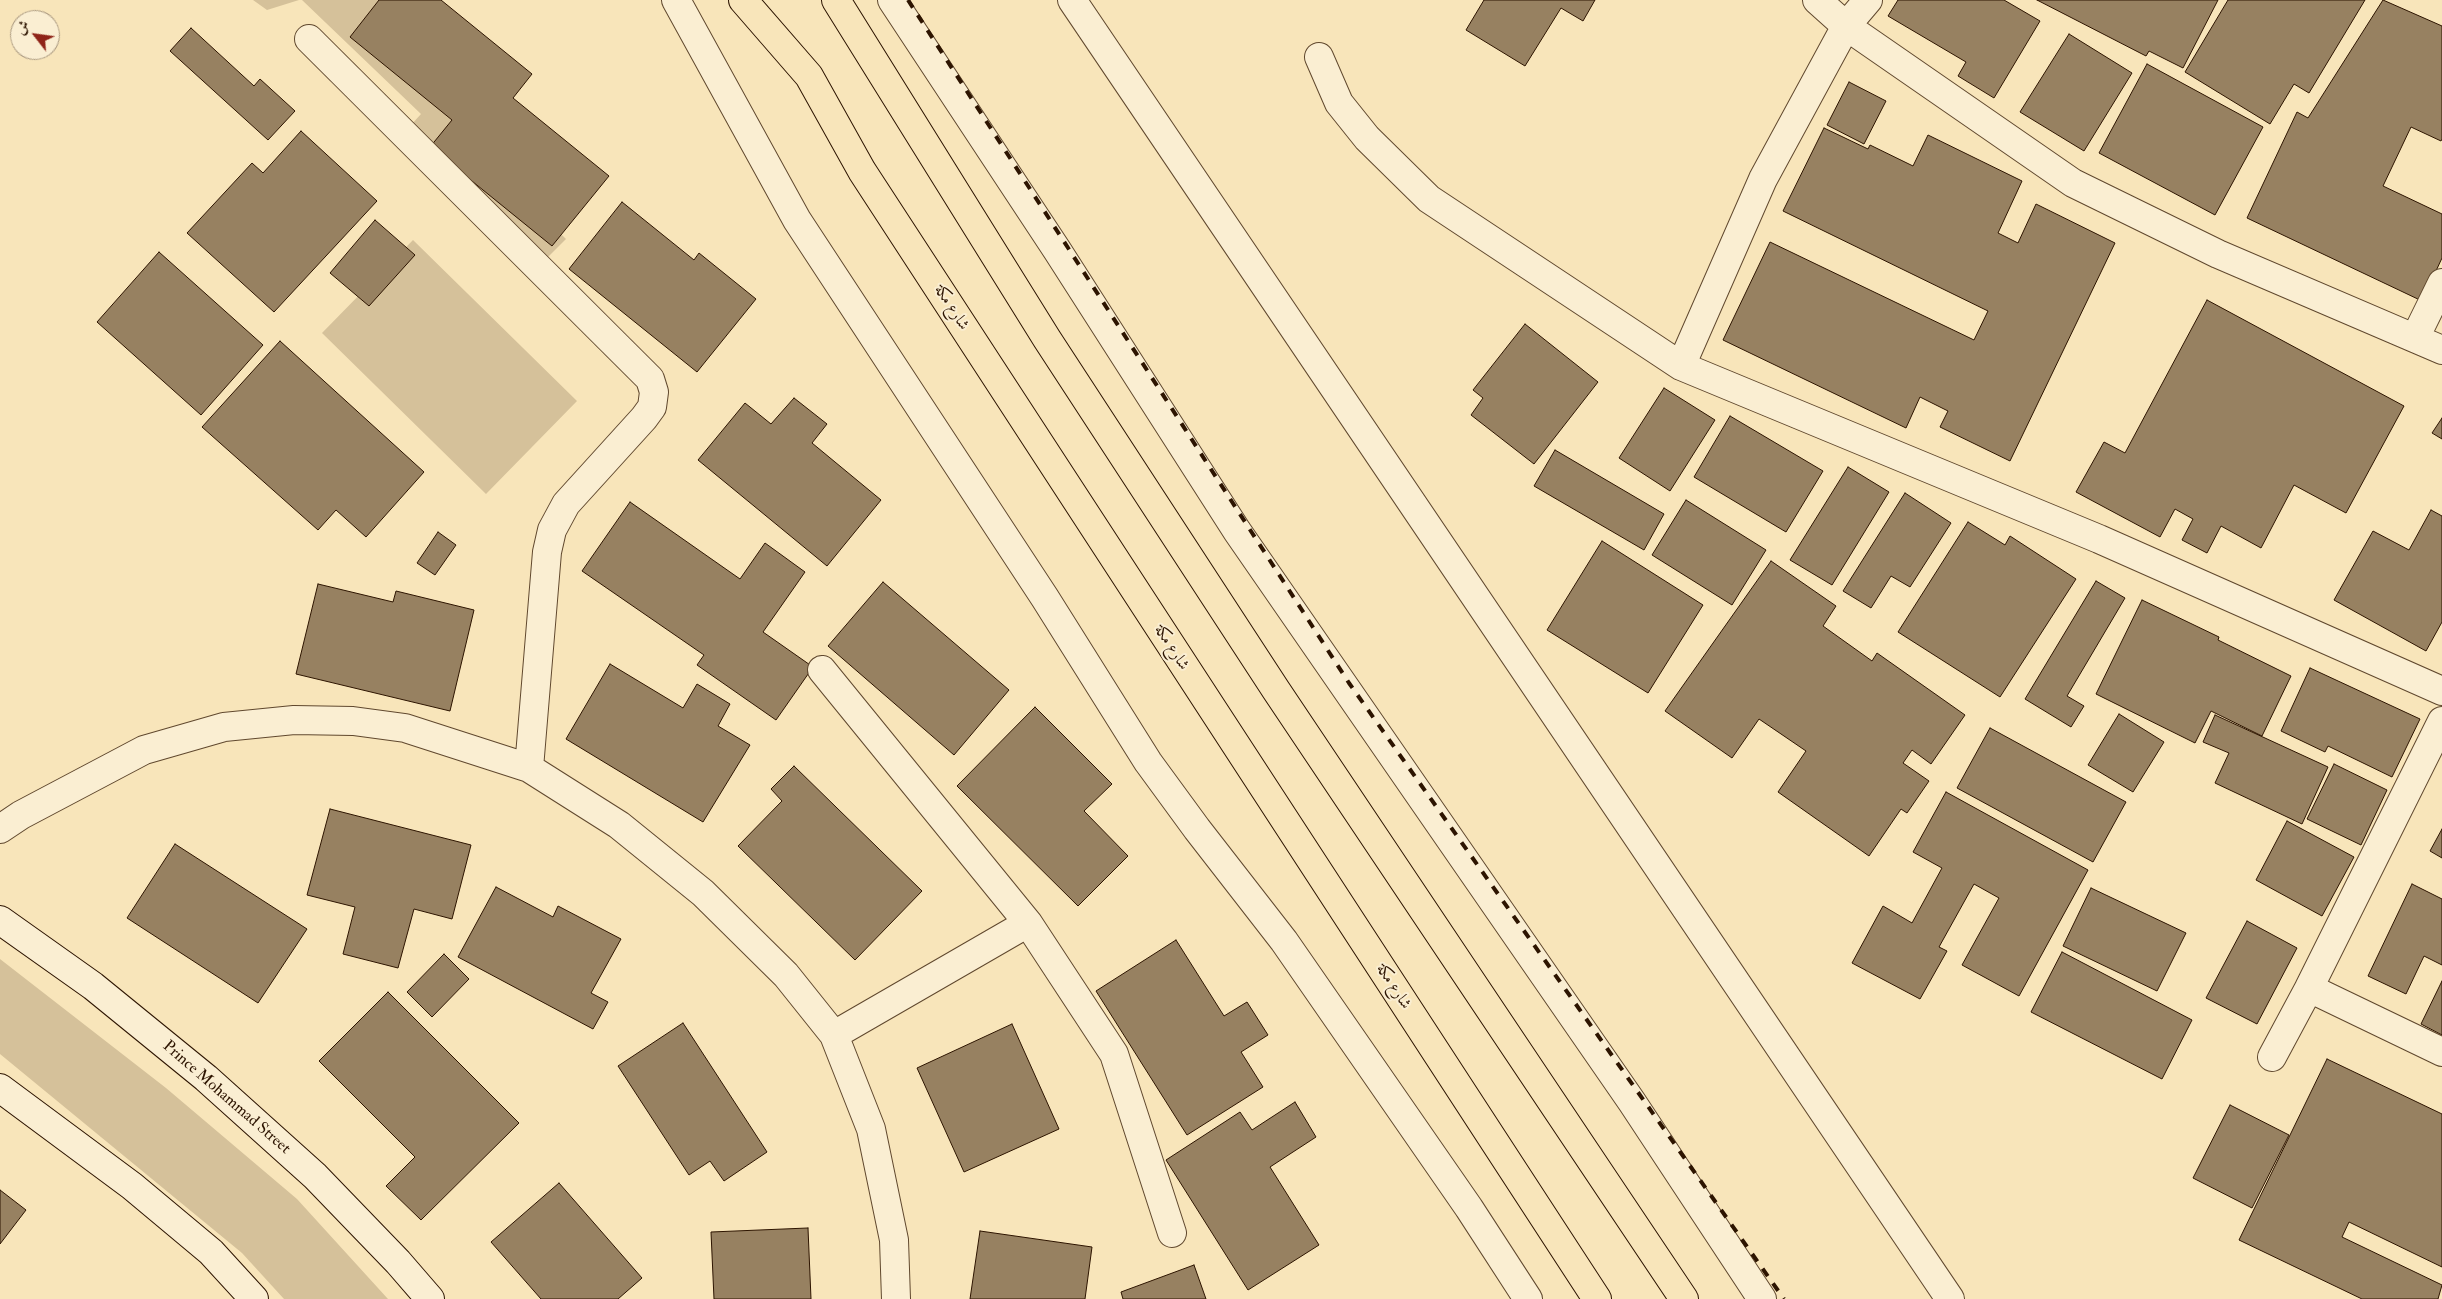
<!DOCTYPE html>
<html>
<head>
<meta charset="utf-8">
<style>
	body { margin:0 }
	#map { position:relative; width:2442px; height:1299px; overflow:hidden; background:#f8e5ba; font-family:"IM FELL Double Pica",Amiri,serif }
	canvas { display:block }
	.north { position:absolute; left:10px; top:10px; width:50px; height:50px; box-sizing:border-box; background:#faeed2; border:1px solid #a8977e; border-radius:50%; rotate:300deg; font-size:14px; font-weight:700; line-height:20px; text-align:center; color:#2d1400 }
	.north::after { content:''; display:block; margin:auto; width:18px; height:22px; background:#8f2418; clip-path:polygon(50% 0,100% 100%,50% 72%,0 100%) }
</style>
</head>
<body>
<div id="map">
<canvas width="2442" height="1299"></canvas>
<div class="north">ش</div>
</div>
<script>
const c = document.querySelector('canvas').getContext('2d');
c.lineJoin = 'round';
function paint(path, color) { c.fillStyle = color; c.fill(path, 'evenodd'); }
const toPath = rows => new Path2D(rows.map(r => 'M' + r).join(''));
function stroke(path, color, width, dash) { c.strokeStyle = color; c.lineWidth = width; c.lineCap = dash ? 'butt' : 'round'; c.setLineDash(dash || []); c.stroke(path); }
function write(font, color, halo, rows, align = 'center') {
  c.font = font + ' "IM FELL Double Pica",Amiri,serif'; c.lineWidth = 4; c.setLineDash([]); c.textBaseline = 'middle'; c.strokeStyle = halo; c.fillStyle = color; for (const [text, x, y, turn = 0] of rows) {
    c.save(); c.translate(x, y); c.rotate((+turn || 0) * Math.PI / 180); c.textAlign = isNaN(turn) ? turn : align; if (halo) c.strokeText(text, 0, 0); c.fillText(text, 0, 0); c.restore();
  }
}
paint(toPath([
	[253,0,299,0,267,10],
	[302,0,395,0,477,118,461,135,566,239,544,261,410,126,421,114],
	[413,240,577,401,486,494,322,333],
	[0,959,166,1088,297,1199,388,1299,284,1299,242,1253,0,1054]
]), '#d5c19a');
const building = toPath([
	[379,0,441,0,532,74,513,98,609,176,552,246,430,147,452,120,350,37,379,0],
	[1484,0,1595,0,1583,21,1561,8,1525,66,1466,30,1484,0],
	[1898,0,2004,0,2040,21,1994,98,1958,76,1966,62,1888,16,1898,0],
	[2037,0,2218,0,2183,68,2149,51,2146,56,2037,0],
	[2228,0,2365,0,2309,93,2294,84,2270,124,2185,72,2228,0],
	[2383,0,2442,26,2442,139,2441,141,2411,127,2383,186,2442,214,2442,258,2422,301,2247,218,2297,112,2308,118,2383,0],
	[191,28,254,86,260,79,295,111,268,140,170,51,191,28],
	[2069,34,2132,73,2084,151,2020,112,2069,34],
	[2147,64,2263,127,2215,215,2099,153,2147,64],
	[1849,82,1886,101,1864,144,1827,125,1849,82],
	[1824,128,1868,149,1870,145,1913,166,1928,135,2022,181,1998,233,2018,243,2036,204,2115,243,2010,461,1940,427,1948,411,1920,397,1906,428,1723,340,1770,242,1974,340,1988,311,1783,211,1824,128],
	[301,131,377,201,274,312,187,233,252,163,263,173,301,131],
	[622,202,694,260,699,253,756,299,697,372,569,269,622,202],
	[375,220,415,255,369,306,330,273,375,220],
	[159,252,263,345,201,415,97,322,159,252],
	[2207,300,2404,406,2346,513,2294,485,2261,548,2221,526,2207,553,2182,540,2193,519,2175,509,2160,537,2076,492,2104,442,2125,453,2207,300],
	[1525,324,1598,382,1534,464,1471,415,1483,398,1473,390,1525,324],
	[280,341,424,472,366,537,336,510,318,530,202,427,280,341],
	[1664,388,1715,420,1670,491,1619,458,1664,388],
	[794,398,827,424,812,443,881,500,827,566,698,460,745,403,771,424,794,398],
	[1730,416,1823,471,1786,532,1694,477,1730,416],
	[2442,418,2442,439,2432,433,2442,418],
	[1555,450,1664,514,1644,550,1534,486,1555,450],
	[1848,467,1889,492,1832,585,1790,560,1848,467],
	[1905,493,1951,523,1910,587,1891,576,1871,608,1843,591,1905,493],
	[1686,500,1766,550,1732,605,1652,555,1686,500],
	[630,502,740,579,765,543,805,572,763,632,813,667,776,720,697,665,704,655,582,571,630,502],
	[2431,510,2442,516,2442,622,2426,651,2334,600,2373,531,2409,550,2431,510],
	[1968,522,2005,545,2010,536,2076,579,2000,697,1898,632,1968,522],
	[438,532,456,545,435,575,417,563,438,532],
	[1602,541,1703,605,1648,693,1547,630,1602,541],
	[1771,561,1836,606,1823,626,1872,661,1877,653,1965,715,1931,764,1912,750,1903,763,1929,781,1907,813,1901,809,1869,856,1778,792,1806,751,1759,719,1732,758,1665,711,1771,561],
	[2096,581,2125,598,2067,696,2084,706,2071,727,2025,699,2096,581],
	[883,582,1009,690,954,755,828,646,883,582],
	[318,584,393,602,396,591,474,610,450,711,296,674,318,584],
	[2142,600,2219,637,2218,640,2291,676,2262,736,2211,711,2195,743,2096,694,2142,600],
	[610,664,683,708,697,684,730,704,718,726,750,745,703,822,566,739,610,664],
	[2310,668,2420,719,2392,777,2328,746,2325,752,2281,731,2310,668],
	[1035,707,1112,784,1084,811,1128,856,1078,906,957,786,1035,707],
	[2119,714,2164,742,2133,792,2088,765,2119,714],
	[2215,715,2328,767,2302,824,2215,783,2229,753,2203,742,2215,715],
	[1990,728,2126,802,2093,862,1957,788,1990,728],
	[2334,764,2387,790,2361,845,2307,819,2334,764],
	[794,766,922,891,855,960,738,846,782,801,771,789,794,766],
	[1946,792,2088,870,2019,996,1962,965,1999,898,1974,884,1939,947,1947,951,1920,999,1852,963,1883,906,1912,923,1942,868,1913,852,1946,792],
	[330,809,471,845,452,919,414,909,398,968,343,954,355,907,307,895,330,809],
	[2287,821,2354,857,2322,916,2256,880,2287,821],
	[2442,829,2442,858,2430,851,2442,829],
	[175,844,307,929,258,1003,127,918,175,844],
	[2412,884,2442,899,2442,965,2424,956,2406,994,2368,976,2412,884],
	[496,887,553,917,558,906,621,939,591,993,608,1002,593,1029,458,957,496,887],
	[2091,888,2186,933,2157,991,2063,946,2091,888],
	[2247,921,2297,948,2257,1024,2206,998,2247,921],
	[1176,940,1224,1016,1247,1002,1268,1035,1241,1052,1263,1087,1187,1135,1096,991,1176,940],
	[2062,952,2192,1020,2162,1079,2031,1012,2062,952],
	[444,954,469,979,432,1017,407,992,444,954],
	[2442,981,2442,1035,2421,1024,2442,981],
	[388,992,519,1123,421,1220,386,1186,415,1157,319,1061,388,992],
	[683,1023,767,1152,724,1181,710,1161,689,1175,618,1066,683,1023],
	[1012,1024,1059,1129,964,1172,917,1068,1012,1024],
	[2327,1059,2442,1114,2442,1267,2349,1222,2342,1237,2442,1285,2438,1299,2362,1299,2239,1240,2327,1059],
	[1295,1102,1316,1137,1270,1167,1319,1245,1248,1290,1166,1160,1240,1112,1252,1130,1295,1102],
	[2230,1105,2289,1135,2252,1208,2193,1178,2230,1105],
	[559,1183,642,1278,618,1299,541,1299,491,1242,559,1183],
	[0,1190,26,1210,0,1244,0,1190],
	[808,1228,811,1299,714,1299,711,1232,808,1228],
	[980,1231,1092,1247,1085,1299,970,1299,980,1231],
	[1194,1265,1206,1299,1123,1299,1121,1292,1194,1265]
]);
paint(building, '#978161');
stroke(building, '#2d1400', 1);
const minor = toPath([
	[1072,0,1950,1299],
	[1817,0,1846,26,2073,183,2218,254,2442,350],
	[309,39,650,379,654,392,652,407,644,418,566,504,552,530,547,552,529,768],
	[1319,57,1339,103,1367,138,1429,199,1681,366,2099,539,2442,691],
	[2415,338,2442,283],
	[1681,366,1763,179,1846,26,1868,0],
	[822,670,1028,923,1114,1054,1172,1233],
	[2442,721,2309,988,2442,1052],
	[0,829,21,815,144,750,224,727,294,720,353,721,405,728,529,768,619,825,703,893,786,975,834,1035,871,1129,894,1240,896,1299],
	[834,1035,1028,923],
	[2272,1057,2309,988]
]);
const tertiary = toPath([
	[676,0,797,220,1045,598,1148,762,1197,829,1284,941,1469,1208,1528,1299],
	[892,0,1057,250,1237,531,1632,1102,1762,1299]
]);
const secondary = toPath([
	[0,920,93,986,206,1078,315,1176,398,1262,430,1299],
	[0,1088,132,1186,211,1252,254,1299]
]);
const primary = toPath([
	[743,0,809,76,862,171,1597,1299],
	[836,0,1047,339,1276,690,1684,1299]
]);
stroke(minor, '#60482e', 30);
stroke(tertiary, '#60482e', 30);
stroke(secondary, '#2d1400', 30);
stroke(primary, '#2d1400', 30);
stroke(minor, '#faeed2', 28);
stroke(tertiary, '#faeed2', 28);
stroke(secondary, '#faeed2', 28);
stroke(primary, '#f8e5ba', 28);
stroke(toPath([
	[908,0,1349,683,1784,1299]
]), '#2d1400', 4, [9, 9]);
write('16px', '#2d1400', '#faeed2', [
	["شارع مكة",951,308,57],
	["شارع مكة",1171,648,57],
	["شارع مكة",1393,987,57],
	["Prince Mohammad Street",226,1098,41]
]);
</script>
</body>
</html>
